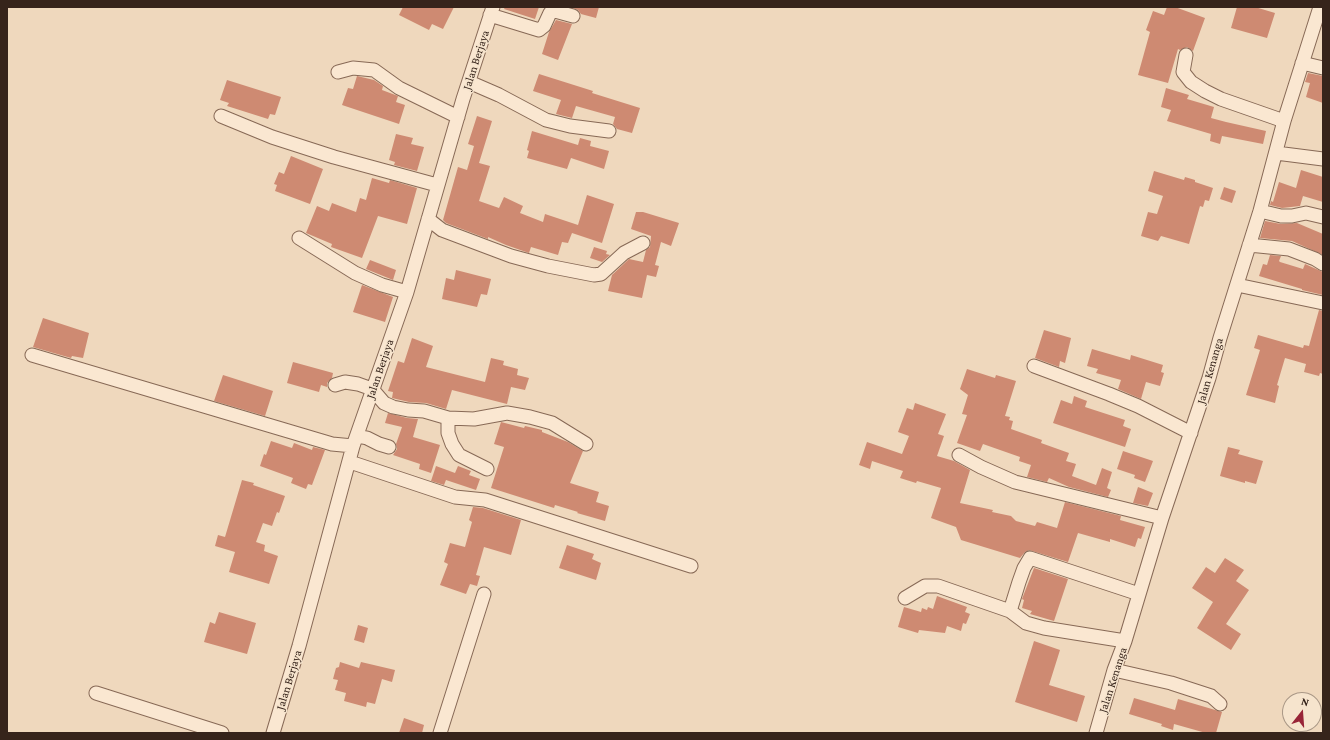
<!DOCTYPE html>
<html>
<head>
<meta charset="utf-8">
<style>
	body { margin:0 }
	#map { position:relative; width:1330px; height:740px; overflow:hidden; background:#efd8bd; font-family:"Crimson Pro",serif }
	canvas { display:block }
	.frame { position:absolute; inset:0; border:8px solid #36241b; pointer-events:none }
	.north { position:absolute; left:1282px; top:692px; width:40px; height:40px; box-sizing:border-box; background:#f6e4cd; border:1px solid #a99786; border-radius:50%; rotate:17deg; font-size:11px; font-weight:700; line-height:16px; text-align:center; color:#36241b }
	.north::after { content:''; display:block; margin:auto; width:14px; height:18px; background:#982437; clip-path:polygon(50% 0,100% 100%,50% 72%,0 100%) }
</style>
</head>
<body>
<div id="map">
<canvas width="1330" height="740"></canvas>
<div class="frame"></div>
<div class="north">N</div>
</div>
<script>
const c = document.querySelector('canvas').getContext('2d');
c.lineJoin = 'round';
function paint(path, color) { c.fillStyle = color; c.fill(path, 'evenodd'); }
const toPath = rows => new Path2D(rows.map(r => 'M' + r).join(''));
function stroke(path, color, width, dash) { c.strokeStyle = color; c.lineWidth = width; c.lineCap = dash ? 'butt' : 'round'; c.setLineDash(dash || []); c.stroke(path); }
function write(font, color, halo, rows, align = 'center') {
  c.font = font + ' "Crimson Pro",serif'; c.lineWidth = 3; c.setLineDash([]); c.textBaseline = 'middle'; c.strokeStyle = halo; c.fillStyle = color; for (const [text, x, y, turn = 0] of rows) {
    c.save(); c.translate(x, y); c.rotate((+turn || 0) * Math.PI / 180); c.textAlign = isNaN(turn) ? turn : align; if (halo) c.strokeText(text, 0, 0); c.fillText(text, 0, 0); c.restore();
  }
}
paint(toPath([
	[403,7,454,7,443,29,432,24,429,30,399,15],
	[505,7,539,7,535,19,504,9],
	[570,7,599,7,596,18,581,14,578,10],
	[1167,7,1175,7,1205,18,1193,51,1187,47,1180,50,1178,49,1168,83,1138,75,1150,32,1146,30,1153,11,1164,15],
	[1237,7,1255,7,1275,13,1267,38,1231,28],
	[556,20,572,24,558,60,542,54,549,32],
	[1308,73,1323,76,1323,103,1306,97,1310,83,1305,82],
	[539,74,593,91,592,93,640,108,632,133,617,129,613,124,615,117,576,106,572,118,556,114,561,100,533,91],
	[357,76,374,80,383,86,382,90,398,96,396,102,405,105,399,124,342,105,348,88,353,89],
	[227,80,281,97,275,115,270,114,268,119,227,106,229,103,220,100],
	[1166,88,1189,95,1187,99,1214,107,1211,118,1226,122,1266,131,1263,144,1222,136,1220,144,1210,141,1211,134,1167,121,1171,110,1161,107],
	[477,116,492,121,479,163,490,166,479,201,499,208,504,197,523,206,520,213,543,222,545,214,578,225,587,195,614,204,602,243,572,233,568,243,562,242,558,255,531,247,529,253,506,245,488,237,488,239,446,223,443,220,458,167,467,170,474,146,468,144],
	[532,131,578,145,580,138,591,141,590,146,609,151,604,169,571,158,567,169,527,158,529,151,527,150],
	[396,134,413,138,411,144,424,147,417,171,394,165,395,162,389,160],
	[291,156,323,169,310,204,275,191,277,185,274,184,279,172,284,174],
	[1301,170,1323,177,1323,202,1303,196,1300,206,1282,208,1270,205,1271,201,1273,202,1279,182,1296,188],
	[1154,171,1184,180,1185,177,1195,180,1195,182,1213,188,1209,201,1205,200,1203,207,1200,206,1189,244,1161,236,1158,241,1141,236,1148,212,1157,214,1163,196,1148,191],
	[372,178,389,183,390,180,417,188,407,224,378,216,362,258,331,247,332,244,306,233,317,206,329,211,332,203,356,212,360,198,366,200],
	[1224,187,1236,191,1232,203,1220,199],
	[636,212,643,212,679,223,671,246,661,242,655,265,659,266,656,277,647,275,642,298,608,291,612,275,629,259,643,262,646,250,650,247,651,236,631,229],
	[1265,221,1281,224,1297,223,1323,234,1323,255,1292,241,1260,238],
	[594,247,607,251,606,254,610,255,602,262,590,258],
	[1270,255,1281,256,1279,261,1280,262,1303,269,1305,264,1323,272,1323,295,1302,290,1302,289,1259,276,1263,264,1267,265],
	[370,260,396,270,393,280,366,269],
	[456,270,491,279,487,295,481,294,477,307,442,299,446,278,454,280],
	[362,285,393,297,385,322,353,312],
	[1319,310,1323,311,1323,374,1320,373,1319,376,1304,372,1306,364,1285,358,1277,385,1279,386,1275,403,1246,395,1260,350,1254,348,1258,335,1303,348,1304,345,1309,346],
	[43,318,89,333,83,358,72,356,71,358,33,347],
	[1044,330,1071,338,1065,363,1060,361,1059,367,1035,358],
	[412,338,433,346,426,367,485,382,491,358,504,361,503,365,518,369,517,375,529,378,525,390,511,387,507,404,452,390,446,409,426,403,409,402,392,398,393,392,388,391,398,361,404,363],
	[1092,349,1130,360,1131,355,1163,365,1161,372,1164,373,1160,386,1146,382,1141,399,1118,389,1121,380,1096,373,1098,369,1087,366],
	[293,362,333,373,332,378,327,383,327,387,321,385,319,392,287,383],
	[967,369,995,378,996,375,1016,381,1005,416,1010,417,1009,420,1013,421,1011,429,1042,440,1041,443,1069,453,1066,461,1076,464,1072,476,1096,485,1102,468,1112,472,1107,488,1111,490,1108,497,1069,487,1049,478,1047,482,1027,477,1031,465,1019,461,1020,457,983,444,980,451,957,443,967,415,962,414,968,395,960,389],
	[223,375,273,391,265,416,214,401],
	[1074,396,1087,401,1085,407,1125,420,1123,426,1131,429,1125,447,1053,423,1061,400,1072,404],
	[915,403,946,414,938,434,944,436,937,456,954,461,970,470,960,503,993,510,992,512,1011,516,1016,521,1035,526,1037,522,1057,528,1065,502,1121,516,1120,520,1145,527,1141,539,1138,538,1135,547,1110,539,1110,542,1078,533,1068,562,1029,550,1025,552,1020,558,961,540,956,527,931,518,941,488,917,481,916,483,900,478,903,471,872,461,870,469,859,465,867,442,902,454,909,436,898,432,907,408,913,410],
	[388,413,407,418,418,419,413,437,440,445,431,473,419,469,420,464,393,455,397,449,396,444,402,427,385,423],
	[501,422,524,428,525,426,542,430,542,432,568,442,583,451,570,483,599,492,596,502,609,506,605,521,577,513,578,512,555,505,554,508,491,488,504,447,494,444],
	[271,441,292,448,294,443,312,450,313,447,325,450,312,485,308,484,306,489,291,483,293,478,260,466,264,454,266,455],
	[1228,447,1240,450,1238,454,1263,461,1256,484,1245,481,1245,483,1220,476],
	[1123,451,1153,461,1145,482,1134,478,1135,475,1117,469],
	[436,466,455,473,458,466,471,471,469,475,480,479,476,490,446,480,444,485,431,481],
	[242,480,254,483,253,485,285,496,279,513,277,512,272,526,263,523,256,542,265,545,264,551,278,556,269,584,229,572,235,552,215,546,218,535,225,537],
	[1138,487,1153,493,1148,506,1133,503],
	[473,507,483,508,521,520,511,555,484,547,476,575,480,576,477,586,470,584,466,594,440,585,448,564,444,562,450,543,465,547,472,522,469,520],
	[567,545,594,554,592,559,601,563,596,580,559,568],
	[1225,558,1244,570,1236,581,1249,590,1226,624,1241,634,1231,650,1197,628,1213,602,1192,588,1206,567,1215,573],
	[1034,568,1068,579,1054,621,1030,614,1032,611,1022,608,1024,600,1022,599],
	[937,596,967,607,965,612,970,614,966,624,963,623,961,631,947,626,945,633,919,630,918,633,898,627,904,607,921,612,922,608,927,610,928,607,933,609],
	[219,612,256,623,247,654,204,642,210,622,215,624],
	[358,625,368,628,364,643,354,640],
	[1034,641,1060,650,1049,685,1085,696,1077,722,1015,702],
	[340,662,359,668,361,662,395,670,392,682,382,679,375,704,367,702,366,707,344,701,346,693,335,690,338,680,333,679,336,668,339,667],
	[1134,698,1175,710,1178,699,1222,712,1216,733,1206,733,1174,724,1173,730,1161,726,1162,724,1129,714],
	[404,718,424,725,422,733,399,733]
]), '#ce8a72');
const minor = toPath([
	[490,15,539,30,544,26,550,13,555,11,573,16],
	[1186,55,1183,72,1191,82,1205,91,1221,99,1284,121],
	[1302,63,1323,68],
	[338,72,353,68,374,70,399,88,458,117],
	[469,82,499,95,546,120,570,126,609,131],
	[221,116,272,137,334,157,437,185],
	[1276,153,1323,159],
	[1260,211,1281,216,1292,216,1306,213,1323,217],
	[428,219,442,230,511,256,548,266,594,275,601,274,624,253,643,243],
	[299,238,355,273,382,285,407,292],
	[1249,245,1289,249,1315,259,1323,264],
	[1237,285,1323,303],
	[32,355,332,444,353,446],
	[1034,366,1109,394,1138,406,1191,433],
	[335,385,345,382,358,384,372,389,384,403,393,407,408,410,424,411,448,418,474,419,507,413,530,417,552,423,586,444],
	[448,418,448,433,452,444,459,455,487,469],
	[357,436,367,438,379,444,389,447],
	[959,455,981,467,1015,482,1162,518],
	[350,462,455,497,485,500,691,566],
	[905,598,925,586,938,586,1010,611],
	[1125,641,1044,628,1026,623,1010,611,1019,582,1024,568,1030,558,1139,594],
	[1114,670,1171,683,1211,696,1220,704],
	[96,693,222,733],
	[273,733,299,646,353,446,407,292,463,99,493,7],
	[440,733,484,594],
	[1096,733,1114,670,1125,641,1162,518,1209,378,1220,338,1260,211,1284,121,1320,7]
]);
stroke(minor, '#876956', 15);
stroke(minor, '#fae7d1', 13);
write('12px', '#36241b', '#f6e4cd', [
	["Jalan Berjaya",476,60,-72],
	["Jalan Berjaya",380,369,-71],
	["Jalan Kenanga",1210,371,-74],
	["Jalan Berjaya",289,680,-73],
	["Jalan Kenanga",1113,680,-72]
]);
</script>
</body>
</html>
